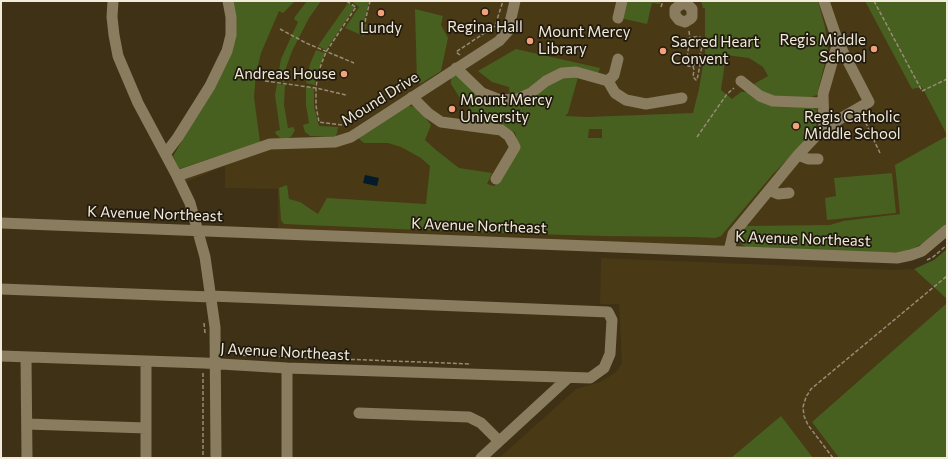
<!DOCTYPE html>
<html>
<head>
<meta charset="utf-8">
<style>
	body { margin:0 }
	#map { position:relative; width:948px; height:459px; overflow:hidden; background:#3e3115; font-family:Commissioner,sans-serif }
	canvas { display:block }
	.frame { position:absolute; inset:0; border:2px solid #f2eada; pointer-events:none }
</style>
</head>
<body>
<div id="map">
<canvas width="948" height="459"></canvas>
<div class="frame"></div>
</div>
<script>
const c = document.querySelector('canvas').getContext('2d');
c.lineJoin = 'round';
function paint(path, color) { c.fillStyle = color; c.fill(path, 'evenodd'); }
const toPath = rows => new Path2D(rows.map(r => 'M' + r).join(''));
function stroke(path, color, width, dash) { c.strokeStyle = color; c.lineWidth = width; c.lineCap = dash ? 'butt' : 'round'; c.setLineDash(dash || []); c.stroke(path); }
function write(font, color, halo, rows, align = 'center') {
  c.font = font + ' Commissioner,sans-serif'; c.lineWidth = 3.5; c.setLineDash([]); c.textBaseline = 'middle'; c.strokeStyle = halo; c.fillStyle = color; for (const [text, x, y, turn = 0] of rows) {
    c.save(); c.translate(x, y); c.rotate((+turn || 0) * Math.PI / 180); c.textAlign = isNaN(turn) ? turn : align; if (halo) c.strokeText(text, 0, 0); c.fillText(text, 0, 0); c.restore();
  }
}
paint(toPath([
	[232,1,947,1,947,224,899,252,888,253,278,229,278,189,225,188,225,166,186,182,173,156,219,78],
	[601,258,894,270,914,269,947,299,947,303,812,422,839,458,499,458,576,389,600,382,615,373,622,364,619,304,600,304]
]), '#493915');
paint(toPath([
	[232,1,295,1,283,13,279,11,261,53,256,73,254,97,260,142,179,169,173,156,219,78],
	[307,1,321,1,309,18,292,51,286,68,285,82,277,80,281,59,298,22,295,20,294,18],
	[351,1,369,1,364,23,367,25,364,36,345,28,359,7],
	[624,1,660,1,660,4,652,3,647,24,620,18],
	[701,1,818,1,825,27,828,50,817,95,805,99,773,96,758,90,754,84,768,76,763,67,749,58,726,55,721,90,732,99,741,92,749,92,810,107,817,110,816,131,773,174,721,236,715,238,696,237,603,236,466,232,284,224,281,220,279,188,287,185,289,199,300,202,318,214,327,198,426,204,430,166,421,158,401,147,388,143,364,143,358,138,407,105,418,108,431,125,425,140,436,150,459,168,492,173,487,184,494,186,499,182,518,146,515,132,475,120,470,108,464,104,451,84,451,76,458,76,499,103,560,77,578,77,568,113,565,116,587,117,693,113,699,89,705,53,705,8,703,8],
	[589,129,602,129,602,138,588,138],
	[865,1,947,1,947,135,922,87,912,89],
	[348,3,355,7,326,50,318,46],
	[415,9,443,16,441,25,448,38,441,71,420,84,417,82],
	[516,49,600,68,598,74,575,69,525,93,510,96,509,87,492,82,478,71],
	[316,50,325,53,317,73,315,85,306,83,310,64],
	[277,84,285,85,284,105,288,128,293,127,295,130,291,137,287,138,280,138,275,133,276,131,280,130,275,95],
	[306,87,314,88,314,107,319,126,338,127,337,133,335,137,310,136,305,132,303,125,309,123,306,105],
	[947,136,947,224,930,239,922,244,908,251,888,253,746,247,741,244,739,239,739,233,745,226,830,225,843,221,900,214,895,165],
	[892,173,896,213,827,220,825,198,836,196,834,178],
	[947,249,947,299,914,269,934,260],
	[947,303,947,458,839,458,812,422],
	[781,416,813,458,731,458]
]), '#476020');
paint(toPath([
	[365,175,379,178,377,186,363,183]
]), '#041b29');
stroke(toPath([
	[874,1,922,91,947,79],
	[661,7,663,1],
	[365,22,370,1],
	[280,29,306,43,354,63],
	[689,31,690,39,693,37,700,37,703,44,698,61,692,67,688,66,686,63,690,39],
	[460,55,456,52,495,26,503,1],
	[693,66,694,70,693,77,696,80,697,80,700,65,698,61],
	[265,81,316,88,346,95],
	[863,117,880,153],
	[342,125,319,122,316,106,316,88,318,73,326,52,356,7,346,1],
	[697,137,727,94,734,88],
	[927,260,933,257,947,245],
	[204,323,205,333],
	[237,355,471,364],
	[203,373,203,458],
	[833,458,808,425,804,416,803,407,806,397,811,389,947,276]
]), '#978c76', 1.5, [4, 2]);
stroke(toPath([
	[113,1,112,17,114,35,118,56,138,103,177,176,190,203,205,257,215,327,216,458],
	[687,1,687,4,692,9,692,17,690,19,685,22,679,20,675,15,675,9,681,4,687,4],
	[618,18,622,1],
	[456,68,482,93,500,100,517,99,531,93,546,81,562,73,576,72,608,81],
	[608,81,615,93,626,100,646,104,682,98],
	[608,81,614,75,618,59],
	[741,81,760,96,773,101,823,103],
	[412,97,428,113,441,122,501,130,509,136,515,147,496,179],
	[824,130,823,94,838,42,824,1],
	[166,153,178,137,210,86,227,51,231,35,231,17,228,1],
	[798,155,808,159,818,159],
	[177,176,270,144,335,142,351,137,499,41,508,31,515,1],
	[769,190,778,194,789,193],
	[1,223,897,258,911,255,922,251,947,230],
	[729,251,733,234,798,155,816,136,838,120,869,102,838,42],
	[1,289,211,297],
	[1,356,204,363,287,368,590,378,604,368,610,354,612,320,608,312,211,296],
	[26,357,27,458],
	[146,361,146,458],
	[287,368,287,458],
	[359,413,469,417,481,423,499,441],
	[27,424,146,428],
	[481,458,568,378]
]), '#8a7c5e', 11);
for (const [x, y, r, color] of [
	[485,12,4,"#f1a17c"],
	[381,13,4,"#f1a17c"],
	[530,41,4,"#f1a17c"],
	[874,49,4,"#f1a17c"],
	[663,51,4,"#f1a17c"],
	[344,74,4,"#f1a17c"],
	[452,109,4,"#f1a17c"],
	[796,126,4,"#f1a17c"]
]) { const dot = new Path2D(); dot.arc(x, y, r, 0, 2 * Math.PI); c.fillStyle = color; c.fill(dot); stroke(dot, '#201a0e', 1.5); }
write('15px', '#f2eada', '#201a0e', [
	["Regina Hall",485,27,"center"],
	["Lundy",381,28,"center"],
	["Mount Mercy",538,32],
	["Library",538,49],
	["Regis Middle",866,40,"right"],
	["School",866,57,"right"],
	["Sacred Heart",671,42],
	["Convent",671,59],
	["Andreas House",336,74,"right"],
	["Mount Mercy",460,100],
	["University",460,117],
	["Regis Catholic",804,117],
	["Middle School",804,134]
], 'left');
write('15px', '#f2eada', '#201a0e', [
	["Mound Drive",380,99,-32],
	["K Avenue Northeast",155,214,2],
	["K Avenue Northeast",479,226,2],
	["K Avenue Northeast",803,239,2],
	["J Avenue Northeast",285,352,3]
]);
</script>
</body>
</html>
